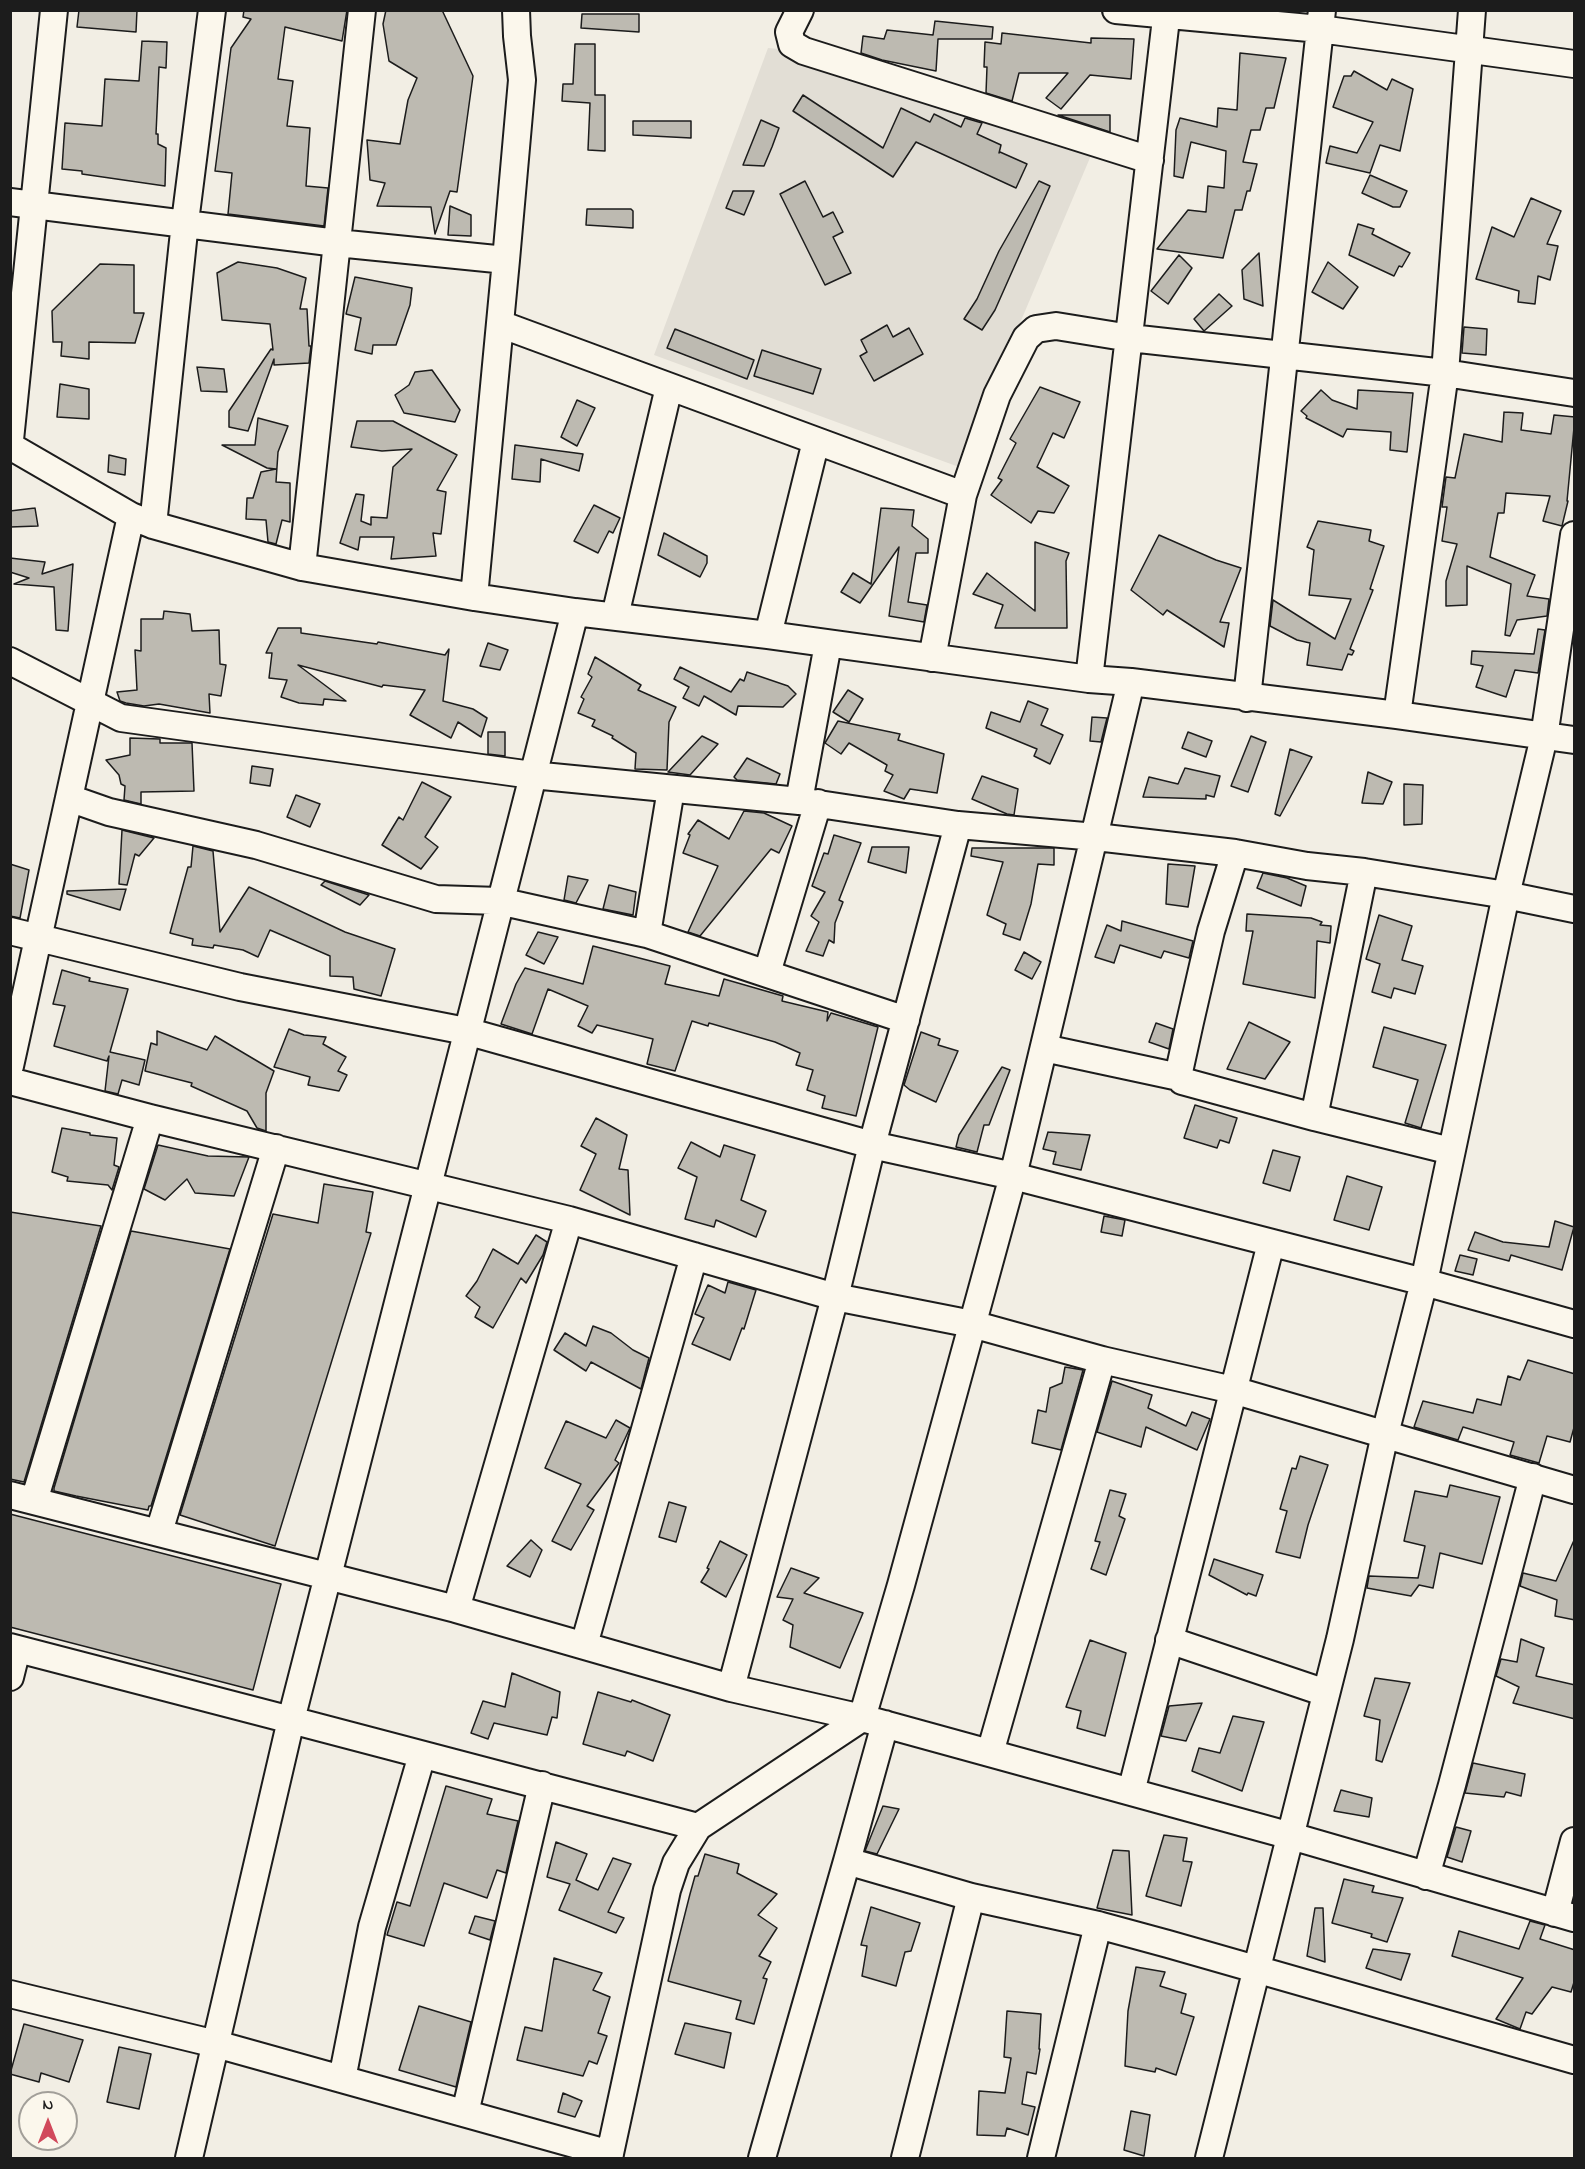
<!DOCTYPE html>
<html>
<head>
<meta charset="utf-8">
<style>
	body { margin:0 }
	#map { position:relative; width:1585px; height:2169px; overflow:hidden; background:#f2eee4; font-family:"Indie Flower",sans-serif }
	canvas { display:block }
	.frame { position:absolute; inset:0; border:12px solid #1c1c1c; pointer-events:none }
	.north { position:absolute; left:18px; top:2091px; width:60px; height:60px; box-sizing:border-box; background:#fbf7ec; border:2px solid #a29f99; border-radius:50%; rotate:0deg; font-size:16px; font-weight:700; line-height:24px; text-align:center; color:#1c1c1c }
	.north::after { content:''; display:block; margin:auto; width:21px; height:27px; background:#d1495b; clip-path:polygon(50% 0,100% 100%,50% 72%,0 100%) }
</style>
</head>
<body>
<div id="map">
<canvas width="1585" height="2169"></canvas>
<div class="frame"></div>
<div class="north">N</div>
</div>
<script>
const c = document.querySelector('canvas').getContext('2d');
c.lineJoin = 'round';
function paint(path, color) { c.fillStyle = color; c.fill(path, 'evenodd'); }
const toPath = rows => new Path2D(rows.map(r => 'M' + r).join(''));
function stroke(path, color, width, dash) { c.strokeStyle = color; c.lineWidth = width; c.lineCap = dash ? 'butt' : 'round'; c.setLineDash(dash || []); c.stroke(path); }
paint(toPath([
	[768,48,789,50,1092,153,959,467,654,355]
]), '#e2ded5');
const building = toPath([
	[79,10,137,10,136,32,77,27,79,10],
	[244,10,347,10,342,41,285,27,278,79,293,81,287,126,310,128,306,186,328,188,324,226,228,214,232,173,215,171,231,48,251,19,243,17,244,10],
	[386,10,442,10,473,76,457,192,450,191,435,234,431,207,377,206,385,183,370,180,367,140,400,144,408,100,417,78,389,61,383,24,386,10],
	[582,14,639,14,639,32,581,28,582,14],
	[935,21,993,27,992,39,938,39,936,71,882,60,861,53,863,36,884,39,887,30,933,35,935,21],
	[1002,33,1091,43,1091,38,1134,39,1131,79,1090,75,1061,109,1046,98,1068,73,1019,73,1012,101,986,93,987,67,984,67,985,42,1001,44,1002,33],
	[142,41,167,42,166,68,159,67,156,134,158,134,158,144,166,148,165,186,82,174,82,171,62,169,65,123,102,126,105,79,139,81,142,41],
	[575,44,595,44,595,95,605,95,605,151,588,150,590,103,562,101,563,84,573,84,575,44],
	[1240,53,1286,58,1274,108,1266,108,1260,130,1251,130,1243,162,1257,164,1250,191,1247,191,1242,210,1235,210,1223,258,1157,249,1188,210,1206,212,1208,186,1224,188,1226,151,1191,142,1183,178,1174,176,1176,130,1180,118,1217,127,1218,108,1237,110,1240,53],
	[1354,71,1387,90,1392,79,1413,89,1400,151,1380,145,1370,173,1326,163,1330,146,1357,153,1373,122,1333,107,1344,76,1351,76,1354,71],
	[803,95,883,148,901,108,930,122,934,114,961,127,965,118,982,123,977,134,1001,145,999,153,1000,152,1027,164,1016,188,916,142,893,177,793,111,803,95],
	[1058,115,1110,115,1110,132,1058,115],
	[761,120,779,128,772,147,764,166,743,165,761,120],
	[633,121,691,121,691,138,633,135,633,121],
	[1370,175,1407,191,1400,207,1393,207,1362,193,1370,175],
	[805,181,823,217,833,212,843,232,833,237,851,273,825,285,780,194,805,181],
	[1039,181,1050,186,995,310,982,330,964,319,977,299,999,251,1039,181],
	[733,191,754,191,744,215,726,208,733,191],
	[1531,198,1561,211,1547,244,1558,246,1550,280,1538,276,1535,304,1518,302,1519,291,1476,279,1492,227,1514,237,1531,198],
	[450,206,471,215,471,236,448,235,450,206],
	[587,209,631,209,633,211,633,228,586,225,587,209],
	[1358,224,1374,229,1372,234,1410,253,1402,267,1399,266,1394,276,1349,255,1358,224],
	[1259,253,1263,306,1244,299,1242,270,1259,253],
	[1179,255,1192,268,1168,304,1151,291,1179,255],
	[238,262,277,268,306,278,300,309,307,309,309,346,311,346,309,363,274,365,274,359,248,431,229,427,229,411,271,349,273,350,270,324,222,320,217,273,238,262],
	[1328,262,1358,287,1343,309,1312,292,1328,262],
	[100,264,134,265,134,313,144,313,135,343,89,342,89,359,61,356,62,342,53,342,52,311,100,264],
	[355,277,412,288,410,305,396,345,373,345,372,354,355,350,361,318,346,314,355,277],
	[1219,294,1232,306,1204,331,1194,319,1219,294],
	[887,325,893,337,909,328,923,354,874,381,860,356,867,352,861,340,887,325],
	[1464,327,1487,329,1486,355,1462,353,1464,327],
	[675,329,754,360,747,379,667,348,675,329],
	[762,350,821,369,813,394,754,376,762,350],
	[197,367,224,369,227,392,201,391,197,367],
	[432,370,460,410,455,422,404,413,395,395,409,385,415,372,432,370],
	[60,384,89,389,89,419,57,417,60,384],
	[1040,387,1080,402,1064,438,1053,433,1037,467,1069,486,1054,513,1038,511,1031,523,991,495,1002,480,998,478,1016,443,1010,439,1040,387],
	[1321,390,1332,400,1357,409,1358,390,1413,393,1407,452,1390,450,1391,432,1347,429,1343,437,1306,418,1307,416,1301,411,1321,390],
	[577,400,595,408,577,446,561,437,577,400],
	[1504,412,1523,413,1521,430,1551,434,1554,415,1575,417,1567,501,1568,501,1562,526,1543,521,1550,496,1506,493,1504,513,1498,513,1490,557,1535,575,1527,596,1549,599,1547,616,1517,620,1510,636,1505,635,1511,584,1467,566,1467,605,1446,606,1446,581,1457,544,1442,541,1447,507,1442,507,1446,477,1455,478,1464,434,1502,442,1504,412],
	[258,418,288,426,278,452,276,482,290,483,290,522,282,520,276,544,268,542,266,520,246,519,247,498,253,498,261,472,276,469,267,468,222,445,255,445,258,418],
	[357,421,393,421,457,455,437,490,446,492,441,534,433,533,436,556,391,559,394,537,360,537,358,550,340,543,356,494,364,495,361,521,371,525,371,517,387,518,393,467,412,449,382,451,351,447,357,421],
	[515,445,583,454,579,471,541,459,540,482,512,479,515,445],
	[109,455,126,459,125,475,108,472,109,455],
	[594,505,620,518,613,533,609,531,598,553,574,541,594,505],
	[35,508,38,526,10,527,10,511,35,508],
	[881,508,914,510,912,526,928,539,928,553,916,553,908,602,927,605,924,622,889,616,899,547,860,603,841,592,853,573,871,584,881,508],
	[1318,521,1371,530,1369,541,1384,546,1370,589,1373,590,1350,649,1354,651,1352,655,1348,654,1342,670,1307,665,1310,643,1297,640,1270,626,1273,600,1335,639,1351,599,1309,595,1314,550,1307,547,1318,521],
	[664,533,707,556,707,563,700,577,658,555,664,533],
	[1159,535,1216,560,1241,568,1220,622,1229,623,1224,647,1167,610,1163,615,1131,590,1159,535],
	[1035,542,1069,553,1066,561,1067,628,995,628,1003,605,973,594,987,573,1035,611,1035,542],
	[10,558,45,562,42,574,73,564,68,631,56,630,54,587,14,584,29,578,10,572,10,558],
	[164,611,190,614,192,631,219,630,220,664,226,665,221,696,209,694,210,713,159,704,144,706,126,703,120,701,117,692,137,690,135,650,141,651,141,619,163,619,164,611],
	[278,628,301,628,301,633,377,644,378,642,445,655,449,649,443,701,473,709,487,718,481,737,458,722,451,738,410,715,425,690,383,685,382,687,298,665,346,701,324,699,323,705,299,703,281,697,287,680,269,678,272,653,266,653,278,628],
	[1538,629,1545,630,1538,673,1515,670,1506,697,1476,687,1483,666,1471,664,1472,651,1534,654,1538,629],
	[488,643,508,650,500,670,480,666,488,643],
	[595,657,641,685,638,690,676,707,669,722,667,770,635,769,636,753,612,738,613,736,592,726,595,720,578,713,584,699,581,697,592,677,588,674,595,657],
	[680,667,731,692,740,679,744,681,747,672,788,686,796,694,783,707,738,706,736,715,704,696,699,706,683,698,689,687,674,679,680,667],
	[848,690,863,699,849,722,833,712,848,690],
	[1028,701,1048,709,1041,725,1063,735,1050,764,1034,756,1037,749,986,728,991,712,1020,722,1028,701],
	[1092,717,1107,718,1101,742,1090,741,1092,717],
	[838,721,900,734,898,740,944,754,937,793,910,789,904,799,884,791,893,775,885,771,887,765,849,743,841,754,825,743,838,721],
	[488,732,505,732,505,756,488,754,488,732],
	[1188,732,1212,741,1206,757,1182,748,1188,732],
	[702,736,718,744,690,775,668,772,702,736],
	[1251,736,1266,742,1248,792,1231,786,1251,736],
	[130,738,160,739,160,743,192,743,194,791,141,792,141,804,124,800,125,786,121,784,119,775,106,760,130,755,130,738],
	[1290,749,1312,757,1280,816,1275,814,1290,749],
	[747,758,780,774,776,784,737,780,734,777,747,758],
	[252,766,273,769,270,786,250,783,252,766],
	[1185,768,1220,776,1214,797,1206,795,1206,799,1143,797,1149,777,1178,784,1185,768],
	[1368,772,1392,782,1383,804,1362,803,1368,772],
	[982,776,1018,789,1014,815,1007,814,972,799,982,776],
	[422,782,451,797,425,837,438,847,421,869,382,845,399,817,403,820,422,782],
	[1404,784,1423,785,1422,824,1404,825,1404,784],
	[296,795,320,804,310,827,287,817,296,795],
	[744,811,764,813,792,826,779,853,771,849,700,936,688,932,718,866,683,853,690,835,688,834,698,820,729,839,744,811],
	[122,830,154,838,139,856,135,854,127,885,119,884,122,830],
	[834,835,861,843,839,900,843,902,835,923,834,943,829,940,823,956,806,951,819,922,811,916,825,892,812,886,824,853,828,854,834,835],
	[193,846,213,851,220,932,249,887,345,932,395,949,381,996,354,989,353,977,330,976,330,956,270,930,258,957,243,950,214,945,213,948,192,945,193,939,170,933,188,867,191,867,193,846],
	[872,847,909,847,906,873,868,862,872,847],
	[972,848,1054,848,1054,865,1038,864,1031,904,1020,940,1003,934,1006,924,987,915,1003,862,971,856,972,848],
	[10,864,29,870,20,918,10,916,10,864],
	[1168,864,1195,866,1188,907,1166,904,1168,864],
	[1263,873,1287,878,1306,886,1301,906,1257,888,1263,873],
	[568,876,588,880,576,903,564,900,568,876],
	[325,881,369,895,360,905,321,885,325,881],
	[609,885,636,892,633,915,603,909,609,885],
	[126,889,120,910,67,894,67,891,126,889],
	[1247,914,1311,918,1322,922,1320,925,1331,926,1330,943,1317,941,1315,998,1243,984,1253,931,1246,931,1247,914],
	[1379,915,1412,926,1402,960,1423,966,1415,994,1394,988,1391,998,1372,992,1380,964,1366,959,1379,915],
	[1122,921,1193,941,1189,958,1164,951,1161,958,1120,945,1114,963,1095,957,1107,925,1121,931,1122,921],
	[538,932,558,937,544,964,526,955,538,932],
	[593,946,670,966,665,984,719,996,724,979,783,996,782,1001,828,1012,827,1021,831,1013,878,1027,856,1116,822,1108,825,1096,807,1090,813,1070,796,1065,800,1053,775,1042,709,1023,708,1026,692,1021,675,1071,647,1064,653,1039,597,1025,592,1033,578,1026,588,1006,548,989,532,1034,501,1024,516,984,525,968,583,984,593,946],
	[1024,952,1041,962,1032,979,1015,970,1024,952],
	[62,970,90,978,89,981,128,989,110,1052,145,1060,139,1085,122,1080,118,1094,105,1091,109,1056,107,1061,54,1046,65,1006,53,1004,62,970],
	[1249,1022,1290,1042,1265,1079,1227,1069,1249,1022],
	[1156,1023,1173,1029,1169,1049,1149,1042,1156,1023],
	[1384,1027,1446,1045,1421,1128,1405,1123,1418,1080,1373,1067,1384,1027],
	[289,1029,304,1035,326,1037,323,1044,346,1057,338,1071,347,1075,339,1091,308,1085,310,1077,274,1067,289,1029],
	[157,1031,207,1050,215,1036,274,1071,266,1093,266,1131,257,1128,247,1111,191,1086,192,1083,145,1071,151,1043,157,1045,157,1031],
	[921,1032,940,1039,938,1045,958,1051,936,1102,910,1090,904,1085,921,1032],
	[1002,1067,1010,1070,989,1125,984,1125,977,1152,956,1147,959,1135,1002,1067],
	[1195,1105,1237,1118,1229,1143,1220,1140,1217,1148,1184,1138,1195,1105],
	[596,1118,627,1135,619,1169,628,1170,630,1215,580,1190,596,1154,581,1146,596,1118],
	[62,1128,90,1133,90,1135,117,1138,114,1165,119,1167,112,1190,108,1185,67,1181,68,1177,52,1172,62,1128],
	[1048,1132,1090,1135,1081,1170,1053,1164,1056,1152,1043,1149,1048,1132],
	[691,1142,720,1157,724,1145,755,1155,741,1200,766,1211,756,1237,716,1220,714,1227,685,1219,697,1177,678,1168,691,1142],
	[158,1145,208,1156,249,1157,234,1196,195,1193,187,1179,165,1200,144,1189,158,1145],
	[1273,1150,1300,1157,1290,1191,1263,1183,1273,1150],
	[1347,1176,1382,1187,1369,1230,1334,1220,1347,1176],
	[324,1184,373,1192,366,1232,371,1233,275,1546,180,1515,273,1214,318,1223,324,1184],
	[10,1212,101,1226,24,1482,10,1479,10,1212],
	[1104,1216,1125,1220,1122,1236,1101,1232,1104,1216],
	[1555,1221,1574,1227,1562,1270,1511,1255,1509,1261,1468,1250,1475,1232,1503,1242,1549,1247,1555,1221],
	[131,1231,230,1249,151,1506,149,1506,148,1510,76,1496,54,1491,54,1488,131,1231],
	[536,1235,547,1242,543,1255,526,1283,521,1278,493,1328,475,1317,480,1307,466,1296,477,1281,493,1249,518,1264,536,1235],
	[1460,1255,1477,1259,1473,1275,1455,1271,1460,1255],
	[728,1282,756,1290,744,1329,742,1328,730,1360,692,1344,704,1318,695,1314,708,1285,725,1293,728,1282],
	[593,1326,611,1333,633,1350,649,1358,641,1389,591,1362,586,1371,554,1350,565,1333,586,1346,593,1326],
	[1528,1360,1575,1374,1575,1424,1570,1442,1547,1436,1539,1463,1510,1455,1514,1442,1463,1427,1458,1440,1414,1427,1423,1401,1473,1413,1477,1399,1501,1405,1508,1376,1520,1380,1528,1360],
	[1065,1367,1083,1370,1061,1450,1032,1443,1038,1410,1046,1412,1050,1388,1062,1383,1065,1367],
	[1112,1381,1152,1395,1148,1408,1186,1426,1192,1412,1210,1419,1197,1450,1146,1427,1141,1447,1097,1432,1112,1381],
	[616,1420,630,1428,615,1460,619,1463,587,1506,594,1510,571,1550,552,1541,581,1484,545,1468,566,1421,606,1438,616,1420],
	[1300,1456,1328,1465,1308,1525,1300,1558,1276,1552,1287,1511,1280,1509,1292,1468,1296,1469,1300,1456],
	[1450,1485,1500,1497,1482,1564,1440,1553,1433,1588,1419,1585,1411,1596,1367,1588,1369,1576,1418,1578,1425,1546,1404,1541,1415,1491,1447,1497,1450,1485],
	[1110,1490,1126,1494,1119,1516,1125,1519,1106,1575,1091,1569,1100,1542,1095,1541,1110,1490],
	[669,1502,686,1507,676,1542,659,1537,669,1502],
	[10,1514,281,1584,253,1690,10,1627,10,1514],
	[1575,1538,1575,1620,1555,1616,1557,1600,1520,1586,1523,1573,1556,1581,1575,1538],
	[531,1540,542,1550,530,1577,507,1566,531,1540],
	[720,1541,747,1555,726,1597,701,1582,709,1569,707,1568,720,1541],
	[1214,1559,1263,1575,1256,1596,1248,1593,1247,1595,1209,1575,1214,1559],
	[791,1568,819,1578,804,1593,863,1613,840,1668,790,1647,793,1625,783,1620,793,1599,777,1597,791,1568],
	[1521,1639,1544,1648,1536,1676,1575,1685,1575,1719,1513,1703,1519,1687,1496,1676,1501,1659,1517,1662,1521,1639],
	[1090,1640,1126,1653,1105,1736,1077,1728,1081,1711,1066,1707,1090,1640],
	[512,1673,560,1692,557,1718,552,1717,547,1735,494,1723,488,1739,471,1733,483,1701,505,1707,512,1673],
	[1375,1678,1410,1683,1382,1762,1376,1760,1380,1720,1364,1716,1375,1678],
	[598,1692,631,1702,632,1700,670,1715,653,1761,627,1751,625,1756,583,1744,598,1692],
	[1202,1703,1186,1741,1161,1736,1169,1706,1202,1703],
	[1233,1716,1264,1722,1242,1791,1192,1771,1199,1748,1220,1753,1233,1716],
	[1473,1763,1525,1774,1521,1796,1506,1792,1504,1797,1465,1793,1473,1763],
	[446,1786,492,1799,487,1814,518,1821,506,1873,497,1870,487,1898,444,1883,424,1946,387,1935,397,1902,410,1906,446,1786],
	[1341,1790,1372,1798,1369,1817,1334,1811,1341,1790],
	[883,1806,899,1809,877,1854,865,1851,883,1806],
	[1456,1827,1471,1831,1462,1862,1447,1857,1456,1827],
	[1164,1835,1187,1838,1183,1861,1192,1862,1181,1906,1146,1896,1164,1835],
	[556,1842,587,1854,576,1880,598,1890,613,1858,631,1864,608,1912,624,1918,616,1933,559,1910,570,1884,547,1877,556,1842],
	[1113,1850,1129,1851,1132,1915,1097,1908,1113,1850],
	[705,1854,739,1864,737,1873,777,1894,758,1915,777,1928,759,1956,771,1962,763,1978,767,1979,754,2024,736,2019,741,2001,668,1981,690,1894,695,1876,698,1876,705,1854],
	[1344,1879,1374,1886,1372,1892,1403,1898,1387,1942,1371,1937,1372,1934,1332,1923,1344,1879],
	[871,1907,920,1923,911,1951,905,1952,896,1986,862,1976,867,1946,861,1945,871,1907],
	[1315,1908,1323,1908,1325,1962,1307,1956,1315,1908],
	[475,1916,495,1921,490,1940,469,1933,475,1916],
	[1530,1921,1545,1925,1540,1939,1575,1950,1575,1979,1571,1992,1552,1987,1532,2014,1526,2012,1520,2029,1496,2019,1523,1978,1452,1956,1459,1931,1519,1949,1530,1921],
	[1373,1949,1410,1954,1401,1980,1366,1968,1373,1949],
	[554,1958,602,1973,593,1990,610,1997,598,2033,607,2036,597,2064,589,2061,583,2076,517,2060,525,2027,542,2031,554,1958],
	[1136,1967,1165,1972,1160,1986,1186,1994,1181,2013,1194,2017,1176,2075,1156,2068,1155,2072,1125,2066,1128,2011,1136,1967],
	[419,2006,471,2022,456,2087,399,2070,419,2006],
	[1007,2011,1041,2014,1039,2049,1040,2049,1036,2074,1027,2072,1022,2104,1035,2107,1028,2135,1007,2128,1005,2136,977,2135,979,2091,1005,2093,1011,2058,1004,2057,1007,2011],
	[685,2023,731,2033,724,2068,675,2054,685,2023],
	[24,2024,83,2040,69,2082,41,2073,39,2082,10,2074,24,2024],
	[119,2047,151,2054,139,2109,107,2102,119,2047],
	[563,2093,582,2101,575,2117,558,2112,563,2093],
	[1131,2111,1150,2115,1144,2156,1124,2150,1131,2111]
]);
paint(building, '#bdbab1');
stroke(building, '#1c1c1c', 1.5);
const minor = toPath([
	[800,10,789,32,792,44,804,51,1150,160],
	[1116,10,1320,29,1574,64],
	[10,202,337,243,506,260,474,597],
	[506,260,522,80,517,36,516,10],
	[500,324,963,495,932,658],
	[10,440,54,10],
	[10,446,131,516,153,525,302,567,474,597,575,612,768,635,1089,679,1131,682,1397,715,1574,740],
	[963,495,997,395,1026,338,1036,329,1056,326,1130,338,1445,373,1574,393],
	[153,525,185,222,212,10],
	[302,567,362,10],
	[575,612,291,1720,698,1827],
	[615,616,669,387],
	[768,635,816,441],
	[10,661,121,718,532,775,799,801,958,825,1096,837,1235,853,1307,866,1364,872,1506,895,1574,909],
	[1089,679,1167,10],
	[1247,698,1322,10],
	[1397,715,1445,373,1472,10],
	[69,798,109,812,256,845,436,899,499,901,647,934,906,1020],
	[799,801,828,644],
	[1235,853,1211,931,1190,1022,1179,1072,1182,1081,1314,1117,1451,1151],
	[10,931,240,987,466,1031,872,1145,1013,1176,1424,1282,1574,1324],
	[647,934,671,789],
	[767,973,818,803],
	[1044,1048,1179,1077],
	[10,1066,131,516],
	[10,1081,150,1118,569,1220,835,1297,972,1324,1102,1360,1233,1390,1574,1490],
	[1314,1117,1364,872],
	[10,1495,456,1609,731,1688,862,1718,1291,1836,1574,1918],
	[34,1501,150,1118],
	[159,1532,276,1148],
	[456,1609,569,1220],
	[1169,1640,1326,1693],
	[584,1645,694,1256],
	[10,1647,291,1720,189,2158],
	[10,1677,17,1649],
	[731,1688,835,1297,872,1145,958,825],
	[885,1724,847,1861,971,1897,1098,1925,1168,1944,1574,2060],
	[990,1753,1102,1360],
	[1131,1792,1271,1243],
	[1426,1876,1452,1785,1533,1477],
	[1555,1913,1574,1841],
	[10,1994,216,2044,610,2154],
	[342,2079,372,1927,422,1755],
	[465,2113,542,1785],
	[609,2158,667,1890,676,1863,698,1827,862,1718,901,1585,1013,1176,1131,682],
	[762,2158,847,1861],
	[905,2158,971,1897],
	[1041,2158,1098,1925],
	[1209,2158,1340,1639,1385,1434,1424,1282,1506,895,1544,737,1574,535]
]);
stroke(minor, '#1c1c1c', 30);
stroke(minor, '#fbf7ec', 26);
</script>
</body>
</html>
